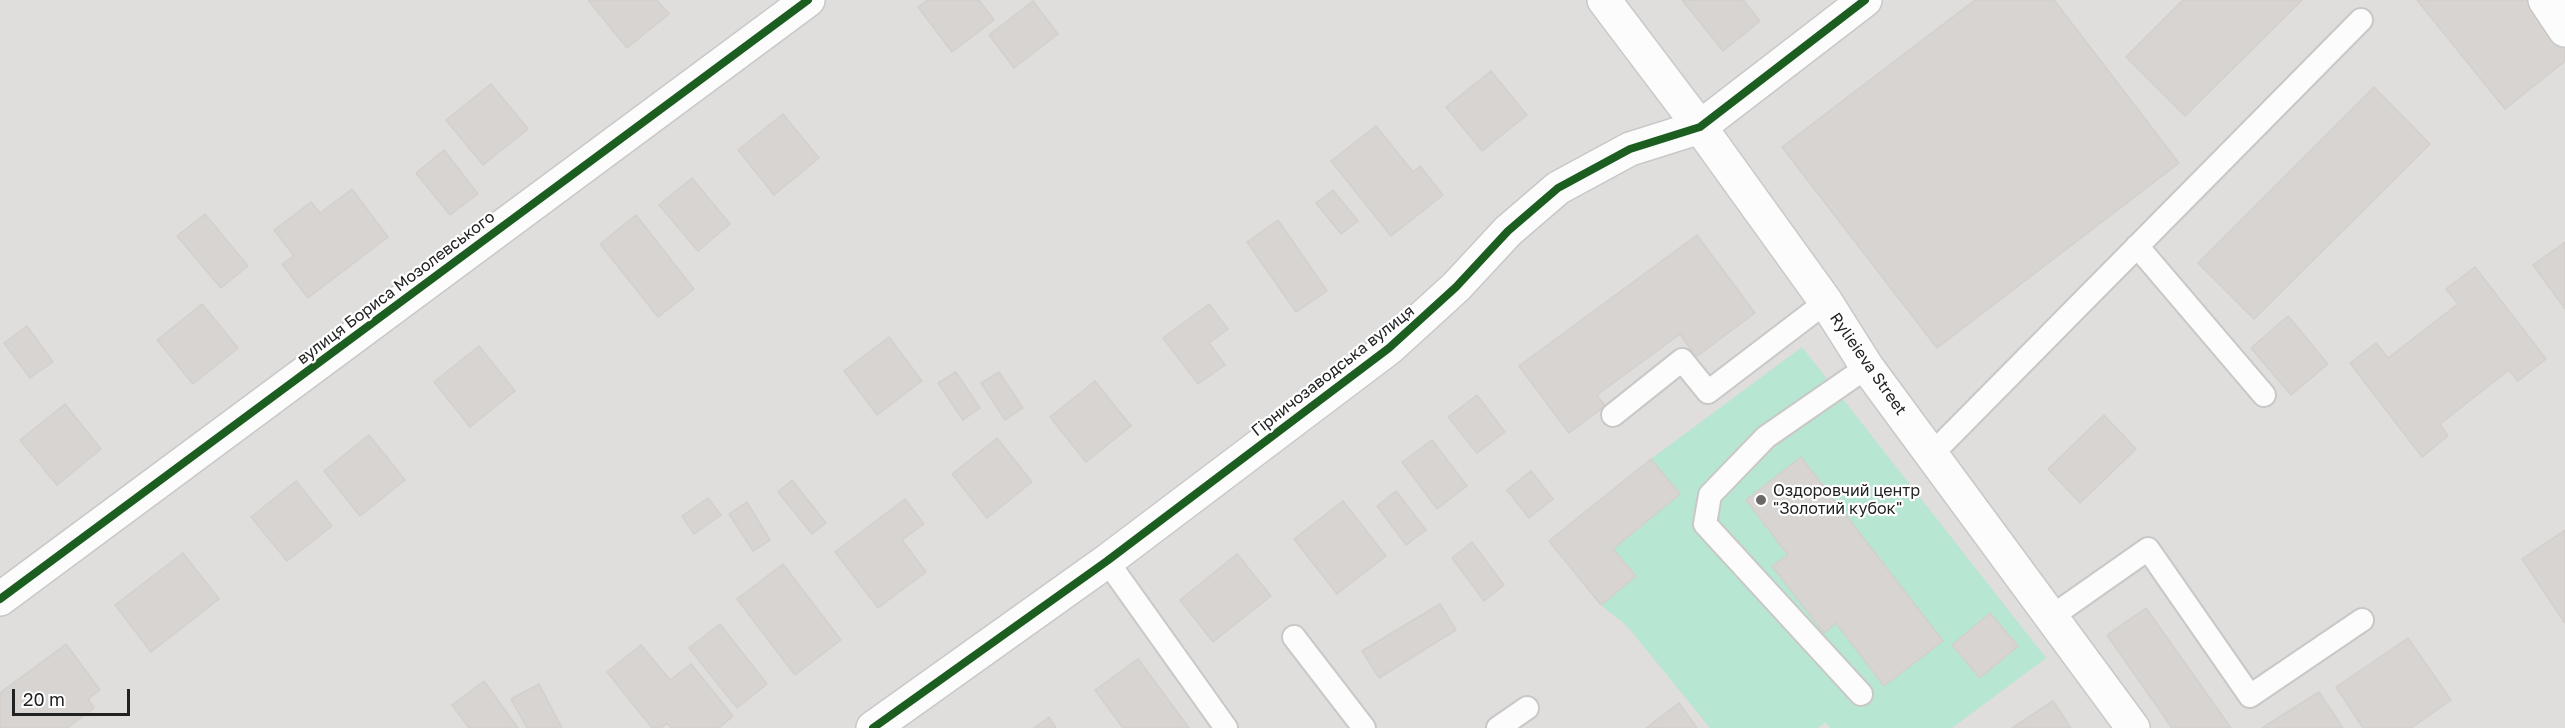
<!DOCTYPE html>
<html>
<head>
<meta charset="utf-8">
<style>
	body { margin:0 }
	#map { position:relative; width:2565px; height:728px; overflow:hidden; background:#f0eeeb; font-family:"Golos Text",sans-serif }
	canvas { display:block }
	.scale { position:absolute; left:12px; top:689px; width:118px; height:27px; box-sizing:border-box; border:3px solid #222; border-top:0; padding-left:8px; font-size:18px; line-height:21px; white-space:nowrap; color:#222; -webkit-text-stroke:4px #fff; paint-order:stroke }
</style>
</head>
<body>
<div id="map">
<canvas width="2565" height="728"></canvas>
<div class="scale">20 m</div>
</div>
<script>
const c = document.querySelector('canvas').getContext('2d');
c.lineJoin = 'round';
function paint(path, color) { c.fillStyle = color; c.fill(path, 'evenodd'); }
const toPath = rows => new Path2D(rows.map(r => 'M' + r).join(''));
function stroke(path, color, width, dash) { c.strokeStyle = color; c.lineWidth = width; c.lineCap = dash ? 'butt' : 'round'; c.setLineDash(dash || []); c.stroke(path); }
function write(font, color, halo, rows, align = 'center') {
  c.font = font + ' "Golos Text",sans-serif'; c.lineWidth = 4.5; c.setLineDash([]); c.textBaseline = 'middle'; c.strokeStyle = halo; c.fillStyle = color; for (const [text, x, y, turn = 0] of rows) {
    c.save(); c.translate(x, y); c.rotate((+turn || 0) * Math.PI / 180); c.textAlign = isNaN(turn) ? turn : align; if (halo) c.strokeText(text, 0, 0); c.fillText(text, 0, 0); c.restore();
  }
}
paint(toPath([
	[0,0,2565,0,2565,728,0,728]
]), '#dfdedc');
paint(toPath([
	[1802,347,2046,658,1952,728,1830,728,1825,722,1818,728,1710,728,1627,626,1601,605,1549,541,1651,459]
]), '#b7e6d2');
const building = toPath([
	[588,0,657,0,669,14,627,48,588,0],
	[928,0,979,0,994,20,952,52,918,7,928,0],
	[1682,0,1743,0,1760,21,1723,51,1682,0],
	[1975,0,2054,0,2179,163,1937,348,1782,147,1975,0],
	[2183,0,2302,0,2185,116,2126,57,2183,0],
	[2417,0,2528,0,2565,46,2565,61,2505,109,2417,0],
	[1033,1,1058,34,1014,68,989,35,1033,1],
	[1491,71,1527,115,1482,151,1446,107,1491,71],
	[491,84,528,129,483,165,446,120,491,84],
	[2374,87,2430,144,2254,319,2198,263,2374,87],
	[783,114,819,158,774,195,738,150,783,114],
	[1376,126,1413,172,1420,166,1443,195,1391,236,1331,161,1376,126],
	[444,150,478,194,450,215,416,173,444,150],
	[692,178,730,224,698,251,659,205,692,178],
	[352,189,388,237,308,298,282,264,294,256,274,230,311,202,320,213,352,189],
	[1333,190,1358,221,1341,234,1316,203,1333,190],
	[205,214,248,266,221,288,177,236,205,214],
	[636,215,694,289,658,317,600,244,636,215],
	[1278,220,1327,291,1296,312,1247,242,1278,220],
	[1697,235,1755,313,1696,357,1680,334,1597,395,1605,406,1569,433,1519,366,1697,235],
	[2565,242,2565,309,2533,265,2565,242],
	[2475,267,2546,359,2518,381,2509,370,2440,424,2448,436,2422,457,2350,363,2376,343,2388,358,2458,304,2446,289,2475,267],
	[202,304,238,348,193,384,157,340,202,304],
	[1209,304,1228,329,1209,343,1225,365,1198,384,1163,338,1209,304],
	[2288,316,2328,364,2291,395,2251,348,2288,316],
	[27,326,53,362,30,378,4,343,27,326],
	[889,337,922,381,877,415,844,371,889,337],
	[479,346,515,391,470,427,434,382,479,346],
	[956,372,980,408,963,420,938,383,956,372],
	[999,372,1023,408,1005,420,981,383,999,372],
	[1095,381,1131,426,1086,462,1050,417,1095,381],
	[1477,395,1505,432,1477,453,1448,417,1477,395],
	[65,404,101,449,57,485,20,440,65,404],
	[2104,415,2136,449,2080,503,2048,469,2104,415],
	[369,435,405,480,360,516,324,471,369,435],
	[997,438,1032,482,987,518,952,474,997,438],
	[1432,440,1467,486,1437,509,1402,462,1432,440],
	[1801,457,1943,641,1884,686,1836,623,1824,633,1772,566,1788,555,1746,500,1801,457],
	[1651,459,1680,494,1613,549,1636,576,1601,605,1549,541,1651,459],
	[1531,471,1553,499,1529,518,1507,490,1531,471],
	[792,480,826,523,812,534,778,492,792,480],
	[296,481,332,526,287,561,251,517,296,481],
	[1396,491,1426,530,1406,545,1377,506,1396,491],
	[708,498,721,515,694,534,682,516,708,498],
	[905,499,924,524,902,540,926,572,878,608,835,552,905,499],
	[1343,501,1386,556,1337,594,1294,539,1343,501],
	[747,502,770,540,753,551,729,514,747,502],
	[2565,530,2565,623,2522,559,2565,530],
	[1472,542,1504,585,1484,601,1452,558,1472,542],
	[183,553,219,599,151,652,115,605,183,553],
	[1237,554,1271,596,1213,642,1180,600,1237,554],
	[783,564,841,640,795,675,737,599,783,564],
	[1440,604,1456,630,1379,678,1362,651,1440,604],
	[2146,608,2231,728,2172,728,2107,635,2146,608],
	[1990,613,2018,646,1980,678,1952,645,1990,613],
	[720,624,767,684,737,708,689,648,720,624],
	[2408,638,2451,700,2411,728,2363,728,2336,687,2408,638],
	[66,644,100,690,88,699,94,708,67,728,0,728,0,693,66,644],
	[641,645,670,680,691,664,733,716,719,728,671,728,667,723,661,728,652,728,607,672,641,645],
	[1138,659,1189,728,1123,728,1095,690,1138,659],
	[484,681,518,728,469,728,452,705,484,681],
	[539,684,562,728,527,728,511,699,539,684],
	[2319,692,2343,728,2262,728,2319,692],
	[2053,701,2071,728,2012,728,2053,701],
	[1679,703,1697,728,1646,728,1679,703],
	[1049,717,1056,728,1034,728,1049,717]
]);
paint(building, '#d7d4d2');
stroke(building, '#d3d0cc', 1.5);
const lane = toPath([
	[2137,246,2264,395],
	[1613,415,1682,360,1708,392,1826,302],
	[1932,454,2361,20],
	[1107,561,1226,728],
	[2051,617,2148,549,2250,696,2362,620],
	[1294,637,1364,728],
	[1861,694,1705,524,1710,495,1766,437,1867,367],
	[1498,728,1527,708]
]);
const street = toPath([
	[1604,0,1700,127,1826,302,1867,367,2133,728],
	[2545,0,2565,30],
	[0,599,808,0],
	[873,728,1107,561,1389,348,1456,287,1508,231,1558,188,1630,149,1700,127,1865,0]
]);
stroke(lane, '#c9c8c7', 26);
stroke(street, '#c9c8c7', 36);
stroke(lane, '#fdfcfc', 22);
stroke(street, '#fdfcfc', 33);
stroke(toPath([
	[0,599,808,0],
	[873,728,1107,561,1389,348,1456,287,1508,231,1558,188,1630,149,1700,127,1865,0]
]), '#1b5e20', 8);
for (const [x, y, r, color] of [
	[1761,500,6,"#6a6968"]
]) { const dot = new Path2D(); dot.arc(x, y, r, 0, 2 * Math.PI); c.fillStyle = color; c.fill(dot); stroke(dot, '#fff', 2); }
write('16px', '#222', '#fff', [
	["вулиця Бориса Мозолевського",396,288,-37],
	["Rylieieva Street",1868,364,55],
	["Гірничозаводська вулиця",1333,371,-38]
]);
write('16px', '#222', '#fff', [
	["Оздоровчий центр",1773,491],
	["\"Золотий кубок\"",1773,509]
], 'left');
</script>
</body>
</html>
